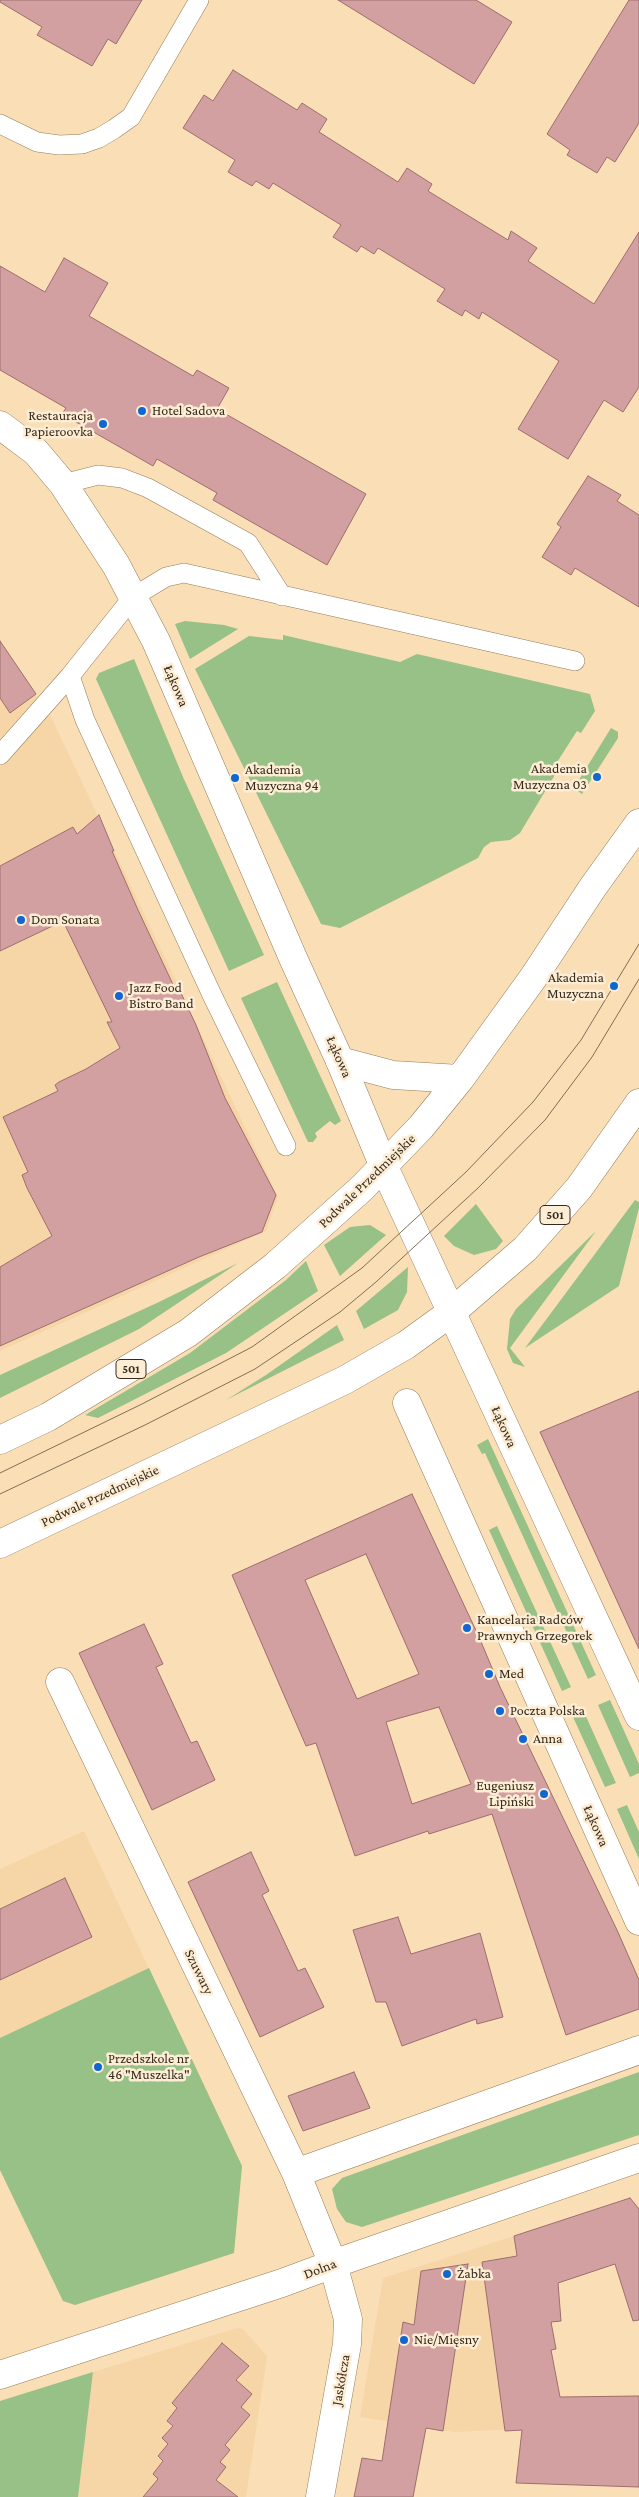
<!DOCTYPE html>
<html>
<head>
<meta charset="utf-8">
<style>
	body { margin:0 }
	canvas { display:block; background:#f9deb6 }
</style>
</head>
<body>
<canvas width="639" height="2497"></canvas>
<script>
const c = document.querySelector('canvas').getContext('2d');
c.lineJoin = 'round';
function paint(path, color) { c.fillStyle = color; c.fill(path, 'evenodd'); }
const toPath = rows => new Path2D(rows.map(r => 'M' + r).join(''));
function stroke(path, color, width, dash) { c.strokeStyle = color; c.lineWidth = width; c.lineCap = dash ? 'butt' : 'round'; c.setLineDash(dash || []); c.stroke(path); }
function write(font, color, halo, rows, align = 'center') {
  c.font = font + ' "Crimson Pro",serif'; c.lineWidth = 5; c.setLineDash([]); c.textBaseline = 'middle'; c.strokeStyle = halo; c.fillStyle = color; for (const [text, x, y, turn = 0] of rows) {
    c.save(); c.translate(x, y); c.rotate((+turn || 0) * Math.PI / 180); c.textAlign = isNaN(turn) ? turn : align; if (halo) c.strokeText(text, 0, 0); c.fillText(text, 0, 0); c.restore();
  }
}
paint(toPath([
	[0,641,53,721,278,1197,266,1231,0,1351],
	[84,1831,242,2166,234,2253,75,2305,63,2301,0,2170,0,1869],
	[514,2236,540,2428,454,2432,360,2417,383,2278],
	[237,2328,243,2329,267,2356,246,2497,78,2497,93,2372]
]), '#f6d6a7');
paint(toPath([
	[185,621,224,625,238,629,190,659,175,624],
	[283,635,400,662,417,654,590,694,595,711,581,733,577,731,552,770,556,773,520,833,510,840,491,842,484,847,478,858,340,928,321,924,195,669,249,636,283,640],
	[134,659,183,777,264,955,229,971,96,679,99,673],
	[611,728,618,732,618,738,582,794,574,788],
	[277,982,341,1121,335,1125,330,1121,315,1133,317,1137,313,1142,308,1142,241,998],
	[635,1200,639,1202,639,1208,619,1286,525,1348],
	[476,1204,503,1241,496,1249,474,1255,454,1246,444,1236],
	[370,1225,386,1235,340,1276,324,1245,350,1227],
	[596,1231,510,1348,525,1367,513,1363,507,1349,510,1319,516,1309],
	[306,1261,318,1291,226,1353,98,1418,85,1415,190,1353,286,1280],
	[238,1263,139,1329,0,1398,0,1375,159,1302],
	[408,1267,407,1292,398,1310,364,1329,356,1311],
	[337,1325,344,1340,226,1400,266,1375],
	[488,1439,596,1675,588,1679,485,1453,482,1454,477,1445],
	[497,1526,571,1687,562,1691,489,1530],
	[610,1700,639,1764,639,1773,630,1777,598,1705],
	[584,1712,616,1783,605,1787,573,1717],
	[627,1805,639,1832,639,1859,617,1809],
	[149,1968,242,2166,234,2253,75,2305,63,2301,0,2170,0,2038],
	[639,2072,639,2135,362,2227,346,2222,337,2209,332,2189,342,2178],
	[93,2372,78,2497,0,2497,0,2401]
]), '#97c186');
const building = toPath([
	[0,0,142,0,116,44,108,39,92,66,37,35,42,27,0,2,0,0],
	[338,0,476,0,512,22,474,84,338,0],
	[629,0,639,0,639,123,615,162,607,157,597,173,567,155,570,150,547,134,629,0],
	[233,70,297,110,302,103,327,119,319,132,398,182,407,168,432,184,428,191,508,240,511,231,537,248,528,261,594,304,639,232,639,387,623,412,604,400,568,459,518,429,559,361,482,312,479,319,465,310,462,316,437,301,445,289,378,248,374,254,361,246,357,252,333,237,341,225,273,183,269,189,256,181,252,186,228,172,235,160,183,128,204,95,213,101,233,70],
	[64,258,108,283,89,316,193,376,197,370,229,388,217,409,366,494,327,565,213,500,217,493,157,459,153,466,62,414,66,408,0,370,0,266,45,292,64,258],
	[588,476,621,495,617,501,639,515,639,607,575,568,571,575,542,557,561,527,557,524,588,476],
	[0,641,36,694,10,713,0,698,0,641],
	[99,815,114,851,112,851,138,910,177,993,180,991,196,1025,225,1098,276,1195,262,1232,199,1257,0,1346,0,1267,52,1236,27,1188,22,1175,28,1172,3,1117,58,1091,55,1085,59,1082,86,1069,120,1048,107,1022,112,1022,63,921,0,951,0,866,73,827,77,834,99,815],
	[639,1391,639,1649,540,1432,639,1391],
	[412,1494,479,1637,500,1687,617,1930,639,1980,639,2009,566,2035,492,1814,429,1834,428,1831,355,1856,316,1743,306,1746,232,1575,412,1494],
	[366,1554,419,1674,357,1699,305,1580,366,1554],
	[439,1707,471,1784,412,1804,386,1722,439,1707],
	[144,1624,163,1664,156,1667,191,1743,197,1741,215,1780,152,1810,79,1653,144,1624],
	[251,1852,269,1891,262,1895,277,1926,298,1971,305,1968,324,2007,260,2037,188,1882,251,1852],
	[65,1878,92,1937,0,1980,0,1909,65,1878],
	[398,1917,411,1954,480,1933,503,2017,477,2024,476,2019,402,2046,386,2002,376,2002,353,1930,398,1917],
	[354,2072,370,2108,303,2131,288,2096,354,2072],
	[630,2198,639,2209,639,2320,633,2321,615,2264,558,2283,561,2321,551,2322,556,2349,551,2350,560,2397,639,2396,639,2487,516,2483,522,2430,505,2431,482,2262,517,2256,514,2236,630,2198],
	[468,2264,443,2431,426,2428,413,2497,354,2497,362,2458,382,2461,403,2322,414,2325,421,2271,468,2264],
	[222,2343,249,2366,236,2380,252,2394,241,2407,250,2415,225,2445,230,2450,220,2462,226,2467,216,2480,238,2497,143,2497,158,2479,153,2474,163,2461,158,2456,168,2444,162,2438,173,2426,167,2421,177,2408,172,2403,222,2343]
]);
paint(building, '#d3a0a1');
stroke(building, '#9d6e6f', 1);
const service = toPath([
	[0,124,37,142,59,145,82,144,99,138,114,129,131,117,199,0],
	[63,484,98,475,122,478,148,488,248,543,282,596],
	[70,676,85,720,212,995,286,1146],
	[0,755,70,676,133,597,166,577,184,573,575,661]
]);
const minor = toPath([
	[0,425,36,452,63,484,116,565,156,641,293,958,340,1061,384,1167],
	[407,1403,639,1921],
	[60,1682,296,2173,333,2264,348,2319,347,2344,320,2497],
	[296,2173,639,2050],
	[0,2375,282,2283,333,2264,639,2158]
]);
const tertiary = toPath([
	[384,1167,639,1716]
]);
const primary = toPath([
	[340,1061,393,1075,460,1079],
	[0,1440,48,1417,188,1333,275,1266,362,1188,421,1127,460,1079,533,978,593,887,639,823],
	[0,1544,345,1380,406,1345,453,1311,525,1249,579,1188,639,1103]
]);
stroke(service, '#967d58', 20);
stroke(minor, '#967d58', 29);
stroke(tertiary, '#967d58', 29);
stroke(primary, '#967d58', 29);
stroke(service, '#fff', 19);
stroke(minor, '#fff', 28);
stroke(tertiary, '#fff', 28);
stroke(primary, '#fff', 28);
stroke(toPath([
	[0,1473,142,1404,252,1347,362,1268,466,1172,533,1102,581,1040,639,944],
	[0,1494,145,1425,255,1369,340,1312,376,1282,478,1188,545,1120,592,1057,639,979]
]), '#806f56', 1);
for (const [x, y, r, color] of [
	[142,411,5,"#0f67d0"],
	[103,424,5,"#0f67d0"],
	[597,777,5,"#0f67d0"],
	[235,778,5,"#0f67d0"],
	[21,920,5,"#0f67d0"],
	[614,986,5,"#0f67d0"],
	[119,996,5,"#0f67d0"],
	[467,1628,5,"#0f67d0"],
	[489,1674,5,"#0f67d0"],
	[500,1711,5,"#0f67d0"],
	[523,1739,5,"#0f67d0"],
	[544,1794,5,"#0f67d0"],
	[98,2067,5,"#0f67d0"],
	[447,2274,5,"#0f67d0"],
	[404,2340,5,"#0f67d0"]
]) { const dot = new Path2D(); dot.arc(x, y, r, 0, 2 * Math.PI); c.fillStyle = color; c.fill(dot); stroke(dot, '#fdedd5', 2); }
for (const [x, y, w] of [
	[555,1215,30],
	[131,1369,30]
]) { const box = new Path2D(); box.roundRect(x - w / 2, y - 9.5, w, 19, 4); c.fillStyle = '#fdedd5'; c.fill(box); stroke(box, '#352a1b', 1); }
write('bold 12px', '#352a1b', null, [
	["501",555,1215],
	["501",131,1369]
]);
write('14px', '#352a1b', '#fdedd5', [
	["Hotel Sadova",152,411],
	["Restauracja",93,416,"right"],
	["Papieroovka",93,432,"right"],
	["Akademia",587,769,"right"],
	["Muzyczna 03",587,785,"right"],
	["Akademia",245,770],
	["Muzyczna 94",245,786],
	["Dom Sonata",31,920],
	["Akademia",604,978,"right"],
	["Muzyczna",604,994,"right"],
	["Jazz Food",129,988],
	["Bistro Band",129,1004],
	["Kancelaria Radców",477,1620],
	["Prawnych Grzegorek",477,1636],
	["Med",499,1674],
	["Poczta Polska",510,1711],
	["Anna",533,1739],
	["Eugeniusz",534,1786,"right"],
	["Lipiński",534,1802,"right"],
	["Przedszkole nr",108,2059],
	["46 \"Muszelka\"",108,2075],
	["Żabka",457,2274],
	["Nie/Mięsny",414,2340]
], 'left');
write('14px', '#352a1b', '#fdedd5', [
	["Łąkowa",176,686,67],
	["Łąkowa",339,1057,66],
	["Podwale Przedmiejskie",367,1181,-44],
	["Łąkowa",504,1427,66],
	["Podwale Przedmiejskie",100,1496,-25],
	["Łąkowa",596,1826,66],
	["Szuwary",199,1972,64],
	["Dolna",320,2269,-21],
	["Jaskółcza",341,2380,-80]
]);
</script>
</body>
</html>
